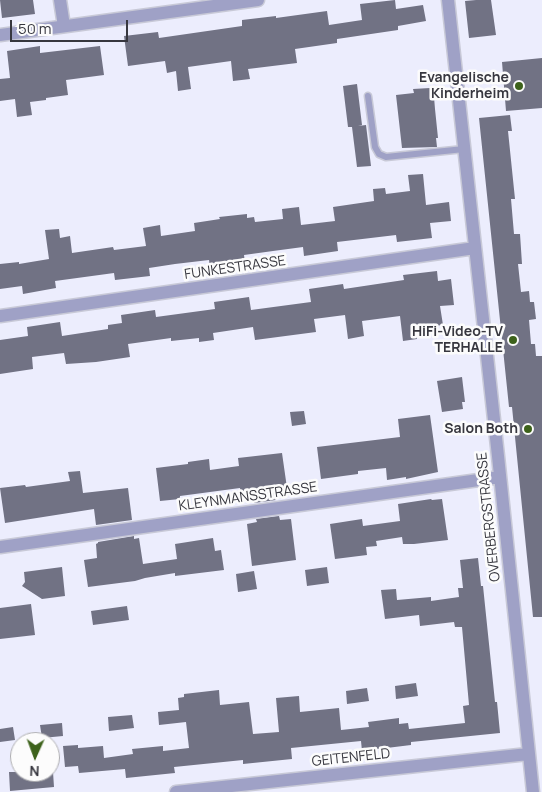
<!DOCTYPE html>
<html>
<head>
<meta charset="utf-8">
<style>
	body { margin:0 }
	#map { position:relative; width:542px; height:792px; overflow:hidden; background:#ecedfd; font-family:Manrope,sans-serif }
	canvas { display:block }
	.north { position:absolute; left:10px; top:732px; width:50px; height:50px; box-sizing:border-box; background:#fcfcfc; border:1px solid #adadb0; border-radius:50%; rotate:182deg; font-size:14px; font-weight:700; line-height:20px; text-align:center; color:#37373f }
	.north::after { content:''; display:block; margin:auto; width:18px; height:22px; background:#3d621b; clip-path:polygon(50% 0,100% 100%,50% 72%,0 100%) }
	.scale { position:absolute; left:10px; top:20px; width:118px; height:22px; box-sizing:border-box; border:2px solid #37373f; border-top:0; padding-left:6px; font-size:15px; line-height:18px; white-space:nowrap; color:#37373f; -webkit-text-stroke:4px #fcfcfc; paint-order:stroke }
</style>
</head>
<body>
<div id="map">
<canvas width="542" height="792"></canvas>
<div class="north">N</div>
<div class="scale">50 m</div>
</div>
<script>
const c = document.querySelector('canvas').getContext('2d');
c.lineJoin = 'round';
function paint(path, color) { c.fillStyle = color; c.fill(path, 'evenodd'); }
const toPath = rows => new Path2D(rows.map(r => 'M' + r).join(''));
function stroke(path, color, width, dash) { c.strokeStyle = color; c.lineWidth = width; c.lineCap = dash ? 'butt' : 'round'; c.setLineDash(dash || []); c.stroke(path); }
function write(font, color, halo, rows, align = 'center') {
  c.font = font + ' Manrope,sans-serif'; c.lineWidth = 5; c.setLineDash([]); c.textBaseline = 'middle'; c.strokeStyle = halo; c.fillStyle = color; for (const [text, x, y, turn = 0] of rows) {
    c.save(); c.translate(x, y); c.rotate((+turn || 0) * Math.PI / 180); c.textAlign = isNaN(turn) ? turn : align; if (halo) c.strokeText(text, 0, 0); c.fillText(text, 0, 0); c.restore();
  }
}
paint(toPath([
	[0,0,33,0,35,14,2,18],
	[395,0,396,9,423,5,426,21,398,26,398,30,337,39,337,43,295,49,297,63,248,69,250,79,233,81,231,61,188,67,191,89,178,91,176,71,167,73,165,61,128,66,124,36,158,32,159,38,242,26,242,20,276,16,276,18,327,11,329,25,362,20,360,4],
	[476,0,491,0,496,35,469,38,465,1],
	[40,46,40,53,100,46,104,75,66,80,68,95,46,98,46,100,30,102,32,115,17,117,15,99,0,101,0,79,10,78,7,51],
	[542,58,542,108,506,111,502,62],
	[357,84,362,125,358,126,366,125,371,166,357,167,352,127,348,127,343,86],
	[430,88,431,98,434,97,435,109,438,138,436,138,437,147,402,148,396,95,414,93,413,89],
	[510,115,512,131,508,131,515,199,511,199,514,234,520,234,522,264,518,264,521,292,529,291,530,302,534,302,536,319,529,320,531,344,535,344,536,356,542,356,542,617,533,617,512,407,509,407,479,118],
	[423,174,426,205,449,202,451,221,430,223,432,238,397,242,396,235,337,242,338,251,304,256,303,247,273,251,244,255,245,263,210,268,209,260,175,264,149,268,150,276,115,280,114,273,55,281,56,288,23,294,22,286,0,289,0,264,19,262,19,264,49,259,45,230,59,229,60,238,70,236,72,253,113,247,114,250,146,246,143,228,160,225,161,236,195,231,194,223,220,219,219,217,247,214,247,218,254,217,255,222,283,219,282,209,299,207,301,225,335,221,333,207,374,201,373,189,385,188,386,194,410,191,408,175],
	[437,271,438,281,451,279,454,305,440,306,443,325,415,328,417,339,403,341,400,316,362,321,364,336,348,339,345,315,314,319,316,332,255,340,253,327,213,333,214,340,199,342,199,338,171,341,171,338,128,344,130,357,96,362,66,364,64,353,32,357,33,369,0,374,0,340,28,336,27,327,60,322,62,336,108,329,108,325,122,323,121,315,155,310,156,317,215,309,214,302,249,297,251,310,311,302,309,289,343,284,344,289,404,280,403,275],
	[462,377,465,402,462,402,463,409,442,412,437,381],
	[304,411,306,424,292,426,290,412],
	[430,415,438,472,406,479,406,477,387,480,386,468,358,471,358,474,321,479,317,447,400,437,398,419],
	[282,453,288,495,275,496,276,500,254,503,253,499,242,500,240,488,180,496,180,499,160,501,156,468,188,464,188,462,209,459,210,470,239,466,238,458],
	[80,471,83,493,128,488,132,520,96,525,94,509,5,523,0,488,25,485,26,487,70,481,68,472],
	[431,499,432,500,442,499,448,540,414,544,403,544,402,537,376,541,377,546,366,547,367,555,335,559,330,524,362,519,363,526,400,521,398,504],
	[279,516,280,520,291,519,296,560,252,566,247,524,257,522,256,519],
	[134,536,134,539,139,538,143,564,177,559,175,544,213,538,215,551,221,550,224,570,175,576,175,573,145,578,135,581,88,587,84,560,97,558,96,544,98,543,98,542],
	[478,558,481,586,483,586,495,702,497,702,500,733,411,742,411,745,362,751,361,741,291,748,292,759,243,764,243,760,174,767,175,773,126,778,125,769,79,773,78,766,65,767,63,746,78,745,78,748,103,746,104,758,133,754,132,749,163,746,163,751,189,748,186,722,159,725,158,712,179,710,178,698,184,697,184,694,219,690,220,705,249,702,253,734,279,732,276,698,299,696,300,712,339,708,341,730,369,727,368,722,399,718,399,724,408,723,409,729,465,723,463,706,469,705,462,627,455,627,454,622,420,626,419,615,385,619,381,590,396,589,397,600,431,597,431,601,459,597,458,588,463,588,460,560],
	[62,567,65,596,42,599,22,586,25,582,24,572],
	[327,567,329,583,307,586,305,570],
	[254,571,257,589,238,592,236,574],
	[31,604,35,635,0,639,0,608],
	[127,606,129,620,93,625,91,611],
	[416,683,418,696,396,699,395,686],
	[367,688,369,701,347,704,346,691],
	[132,715,134,728,109,731,108,717],
	[62,723,63,736,42,738,40,725],
	[13,727,15,740,0,742,0,729],
	[9,772,53,772,54,787,10,791]
]), '#717284');
const service = toPath([
	[368,96,375,147,379,154,386,157,464,149]
]);
const minor = toPath([
	[60,0,64,26],
	[448,0,498,456,533,792],
	[0,35,258,0],
	[0,316,475,248],
	[0,547,500,477],
	[176,792,528,754]
]);
stroke(service, '#c8c9d7', 9);
stroke(minor, '#c8c9d7', 15);
stroke(service, '#9fa1c6', 6);
stroke(minor, '#9fa1c6', 12);
for (const [x, y, r, color] of [
	[519,86,5,"#3d621b"],
	[513,340,5,"#3d621b"],
	[528,429,5,"#3d621b"]
]) { const dot = new Path2D(); dot.arc(x, y, r, 0, 2 * Math.PI); c.fillStyle = color; c.fill(dot); stroke(dot, '#fcfcfc', 2); }
write('bold 14px', '#37373f', '#fcfcfc', [
	["Evangelische",509,78],
	["Kinderheim",509,94],
	["HiFi-Video-TV",503,332],
	["TERHALLE",503,348],
	["Salon Both",518,429]
], 'right');
write('14px', '#37373f', '#fcfcfc', [
	["FUNKESTRASSE",235,268,-8],
	["KLEYNMANSSTRASSE",248,497,-8],
	["OVERBERGSTRASSE",489,517,-96],
	["GEITENFELD",351,758,-6]
]);
</script>
</body>
</html>
